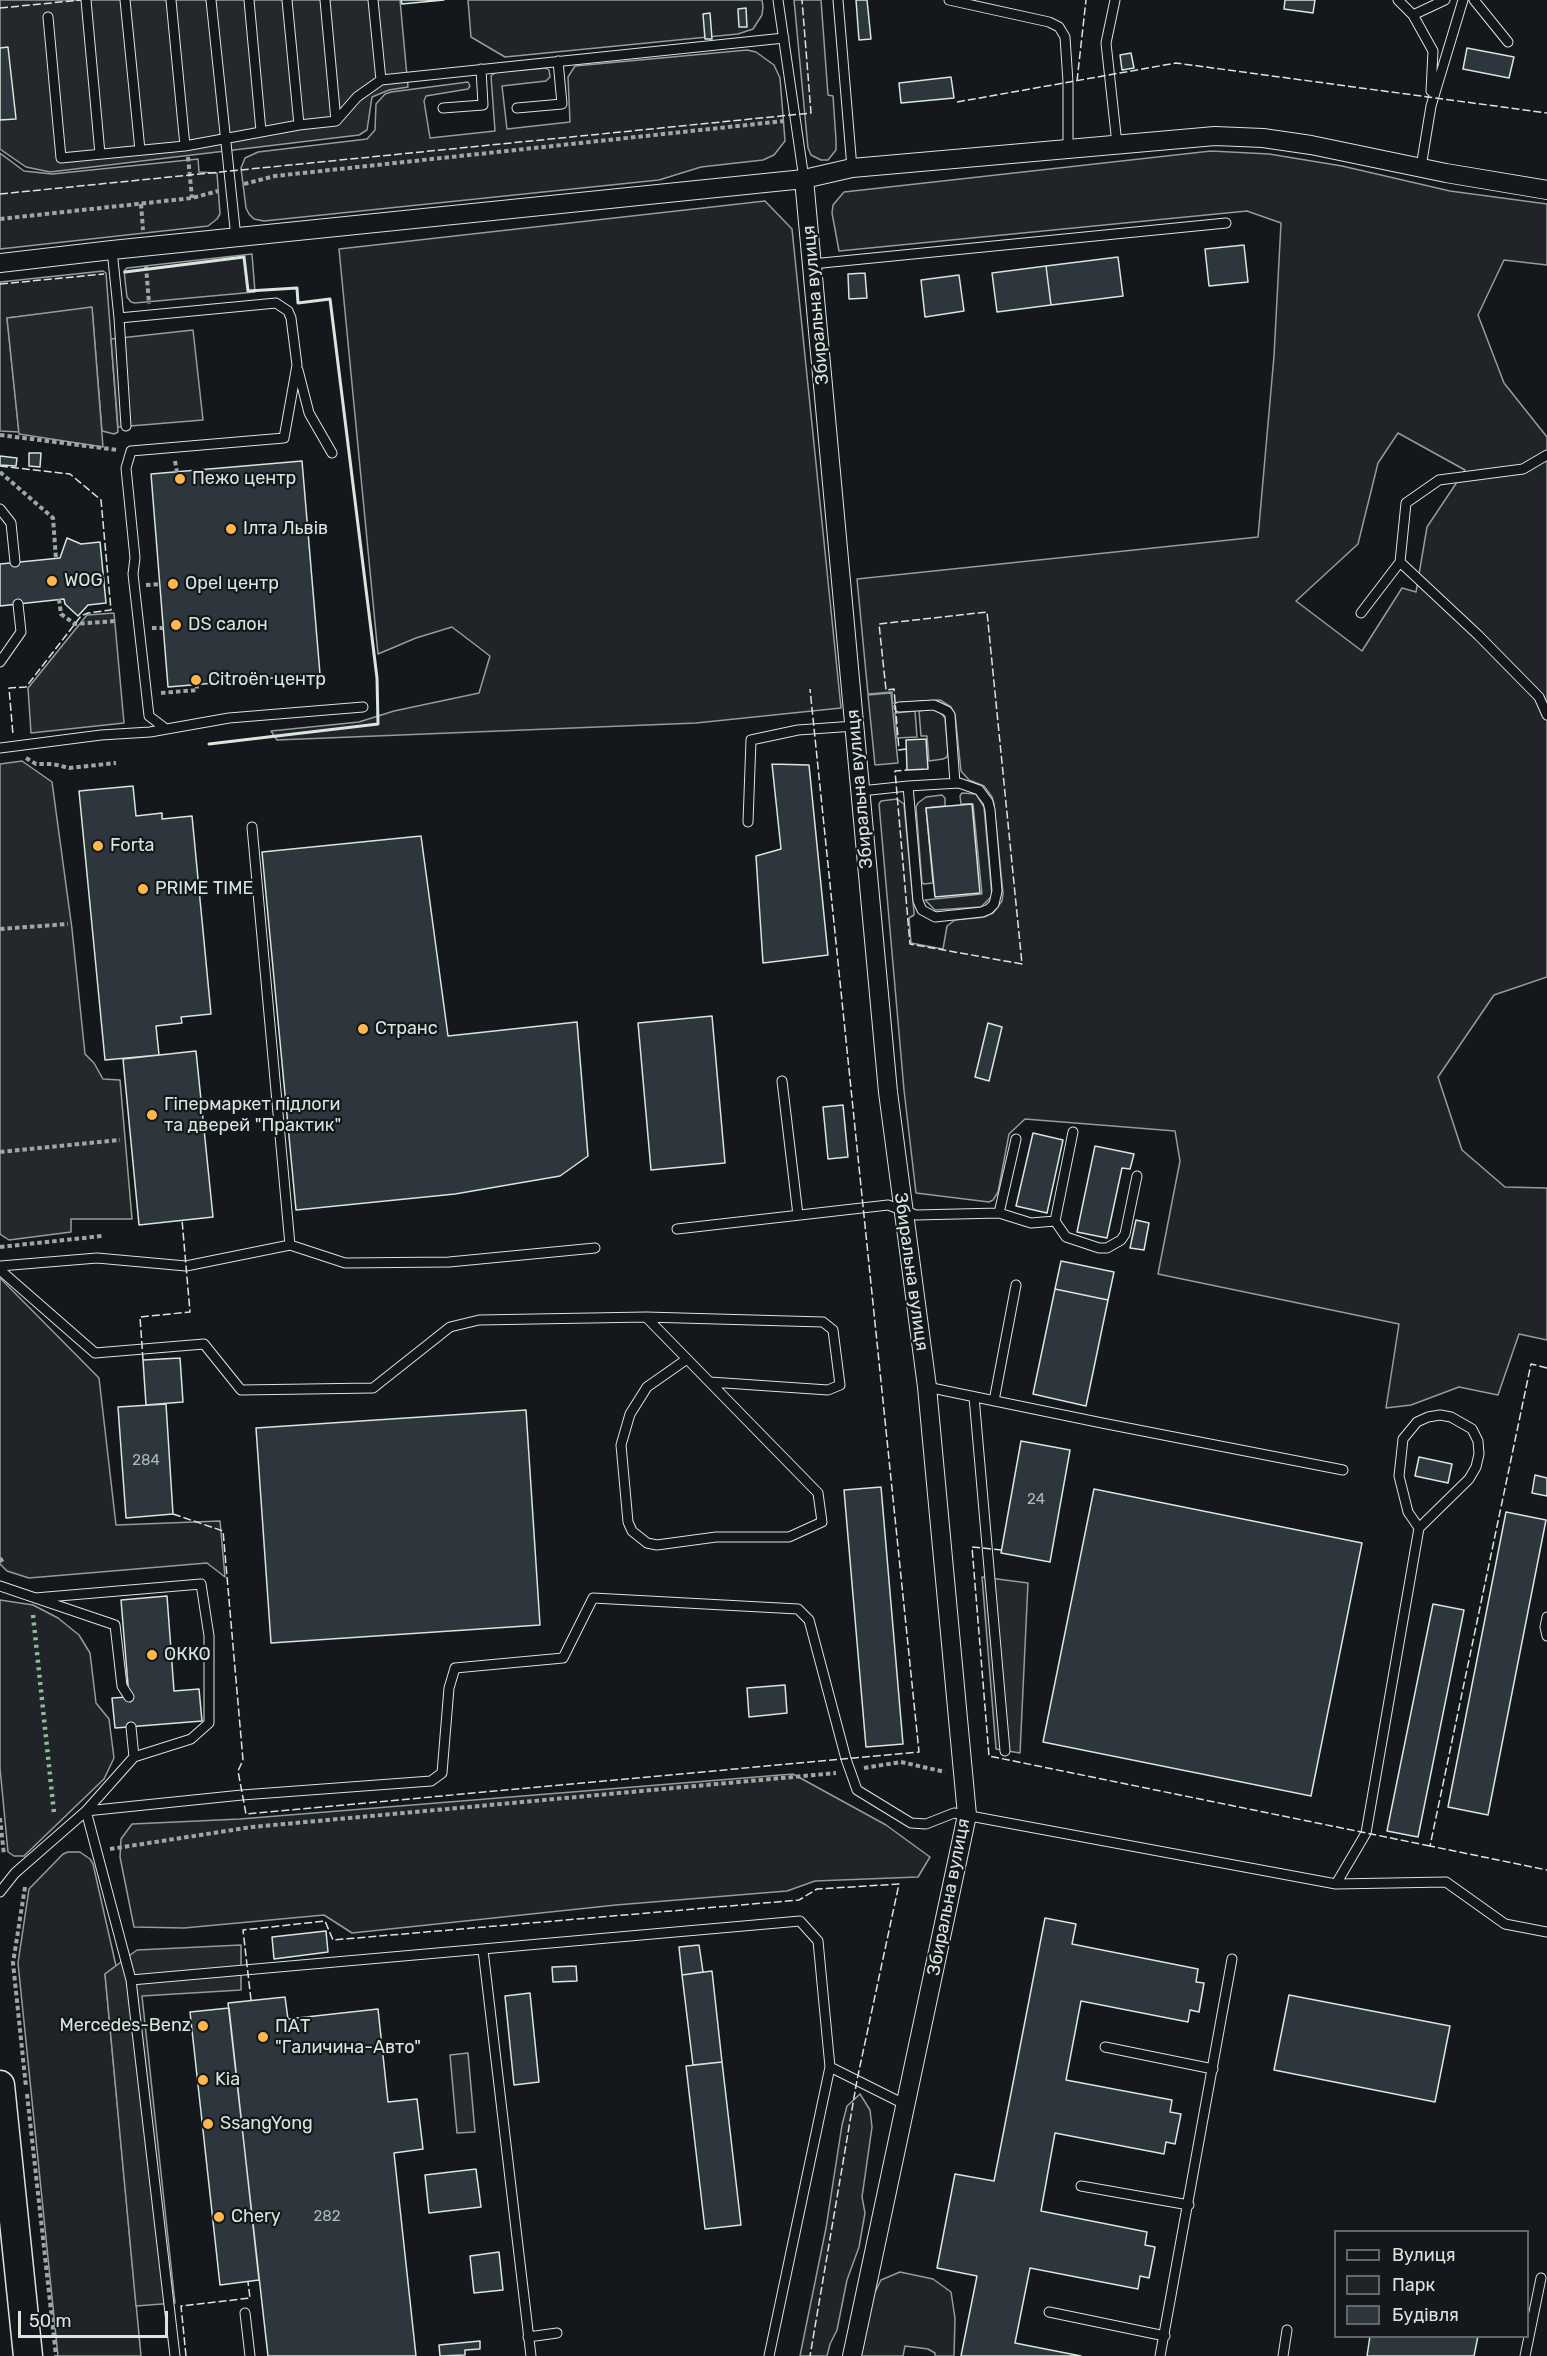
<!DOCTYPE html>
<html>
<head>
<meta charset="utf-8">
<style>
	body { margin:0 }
	#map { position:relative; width:1547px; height:2356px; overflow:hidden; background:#14181c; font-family:Rubik,sans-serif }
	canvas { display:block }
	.legend { position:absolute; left:1334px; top:2230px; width:195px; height:108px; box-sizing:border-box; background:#14181c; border:2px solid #626a69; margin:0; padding:8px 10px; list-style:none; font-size:18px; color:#d8e6dc }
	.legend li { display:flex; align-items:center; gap:12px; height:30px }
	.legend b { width:30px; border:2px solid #626a69 }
	.scale { position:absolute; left:18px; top:2311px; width:150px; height:27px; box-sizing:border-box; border:3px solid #d8e6dc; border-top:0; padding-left:8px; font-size:18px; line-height:21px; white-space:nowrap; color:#d8e6dc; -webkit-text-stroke:4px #14181c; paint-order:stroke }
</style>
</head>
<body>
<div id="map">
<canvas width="1547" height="2356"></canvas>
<ul class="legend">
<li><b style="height:8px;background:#14181c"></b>Вулиця</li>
<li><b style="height:16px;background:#202428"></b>Парк</li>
<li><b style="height:16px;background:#2c363c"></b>Будівля</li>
</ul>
<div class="scale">50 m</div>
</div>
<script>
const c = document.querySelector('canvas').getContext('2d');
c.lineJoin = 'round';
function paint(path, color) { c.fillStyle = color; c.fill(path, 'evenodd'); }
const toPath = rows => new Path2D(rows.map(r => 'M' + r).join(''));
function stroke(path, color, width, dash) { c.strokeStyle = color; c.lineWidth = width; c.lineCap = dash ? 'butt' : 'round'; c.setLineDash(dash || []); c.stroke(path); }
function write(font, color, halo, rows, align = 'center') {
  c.font = font + ' Rubik,sans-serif'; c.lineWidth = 4.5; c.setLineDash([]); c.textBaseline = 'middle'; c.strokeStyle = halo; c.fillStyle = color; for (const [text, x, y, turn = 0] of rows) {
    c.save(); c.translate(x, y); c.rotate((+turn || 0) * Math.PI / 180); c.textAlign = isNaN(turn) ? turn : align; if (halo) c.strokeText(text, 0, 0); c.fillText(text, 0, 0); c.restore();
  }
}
const green = toPath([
	[468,0,762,0,763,7,762,15,753,29,738,34,505,57,471,37,468,0],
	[794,0,821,0,828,95,833,96,836,140,836,150,828,160,821,160,811,155,808,148,794,0],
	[747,50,756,52,774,65,780,78,785,141,774,155,763,160,701,167,659,180,264,221,254,219,249,214,246,208,241,168,245,158,258,152,367,139,375,130,376,104,385,94,391,92,468,82,470,86,468,89,426,96,424,101,430,138,495,131,491,76,496,72,546,68,549,70,550,77,546,81,502,86,507,129,570,122,568,77,575,66,747,50],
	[1211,151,1269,154,1342,166,1450,191,1547,204,1547,265,1504,260,1478,315,1504,383,1547,437,1547,977,1494,995,1438,1077,1462,1150,1505,1187,1547,1188,1547,1340,1519,1334,1498,1395,1459,1387,1411,1405,1386,1408,1399,1324,1158,1274,1180,1161,1175,1131,1025,1119,1009,1134,998,1192,993,1200,989,1202,916,1193,904,1090,879,804,881,801,897,799,904,804,914,912,914,915,909,918,911,943,943,949,947,926,955,920,984,917,993,913,1002,901,1003,893,994,804,992,797,984,786,969,780,961,771,955,714,951,707,940,700,892,703,892,692,868,694,857,579,1258,537,1274,356,1281,223,1247,211,839,251,832,213,833,205,844,192,1211,151],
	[1398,433,1465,470,1427,527,1416,592,1402,588,1362,651,1296,601,1358,544,1378,463,1398,433],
	[0,153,24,171,52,174,198,159,199,172,217,173,220,214,217,219,208,226,0,249,0,153],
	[765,201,792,229,841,708,696,723,277,740,271,731,359,722,394,711,479,693,490,656,452,627,416,638,378,654,339,249,765,201],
	[252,254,255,292,135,303,131,302,127,297,124,271,127,268,252,254],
	[103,271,106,273,118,432,114,434,102,431,92,308,7,318,19,432,0,431,0,282,103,271],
	[934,709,938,710,945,718,948,753,947,757,943,759,929,761,927,736,921,736,919,711,934,709],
	[915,711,917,737,897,738,895,713,915,711],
	[962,793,976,794,984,807,992,896,981,907,935,910,925,900,982,894,973,804,961,804,960,796,962,793],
	[942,795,945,798,945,806,926,808,933,883,924,884,922,883,916,807,918,803,926,797,942,795],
	[0,1278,99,1378,116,1525,220,1521,225,1577,207,1563,29,1578,7,1571,0,1564,0,1278],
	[0,1600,33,1605,58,1618,79,1635,90,1653,96,1703,109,1719,114,1758,104,1779,24,1856,14,1856,8,1852,0,1768,0,1600],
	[793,1774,886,1825,930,1857,918,1877,815,1881,787,1891,616,1905,352,1933,324,1915,184,1928,134,1927,120,1857,121,1839,132,1824,240,1819,793,1774],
	[68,1852,80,1852,90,1859,93,1864,116,1966,105,1974,141,2356,58,2356,18,1963,29,1889,63,1854,68,1852],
	[860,2094,870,2110,872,2127,862,2197,865,2213,859,2247,847,2280,837,2330,830,2344,827,2356,800,2356,826,2228,842,2125,847,2106,860,2094],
	[900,2272,933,2279,951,2292,955,2318,954,2356,935,2356,935,2353,928,2349,905,2346,903,2356,860,2356,873,2296,881,2280,900,2272]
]);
paint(green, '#202428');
stroke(green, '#939e99', 1.5);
const parking = toPath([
	[0,0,400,0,408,87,389,90,372,97,367,130,359,135,50,172,26,167,0,149,0,0],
	[92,307,103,447,19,434,7,318,92,307],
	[193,330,203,420,118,427,111,339,193,330],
	[114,613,124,723,31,733,28,688,87,615,114,613],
	[891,693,898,763,875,765,868,695,891,693],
	[22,761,52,782,72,929,85,1054,94,1063,103,1079,120,1080,132,1219,71,1219,71,1232,9,1240,0,1234,0,764,22,761],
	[982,1577,1028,1583,1020,1753,996,1749,982,1577],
	[241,1945,241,1990,142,1996,175,2303,136,2306,105,1974,137,1950,241,1945],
	[468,2053,475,2132,457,2133,450,2055,468,2053]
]);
paint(parking, '#24282b');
stroke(parking, '#939e99', 1.5);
const building = toPath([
	[401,0,444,0,402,4,401,0],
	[856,0,867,0,871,39,859,40,856,0],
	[1285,0,1315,0,1313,13,1284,9,1285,0],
	[746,8,747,27,739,27,738,9,746,8],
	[710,13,712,39,705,39,703,14,710,13],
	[8,47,16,119,0,120,0,48,8,47],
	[1467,48,1514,57,1509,78,1463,69,1467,48],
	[1131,53,1134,68,1122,70,1120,55,1131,53],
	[951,77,954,98,901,103,899,83,951,77],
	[1244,245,1248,282,1209,286,1205,249,1244,245],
	[1118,257,1123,296,1051,305,1046,266,1118,257],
	[1046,266,1051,305,997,312,992,273,1046,266],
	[865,273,867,298,849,299,848,274,865,273],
	[959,275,964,311,925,317,921,280,959,275],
	[29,453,41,453,40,467,29,466,29,453],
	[0,456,17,458,16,466,0,465,0,456],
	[302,461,320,674,168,687,151,474,302,461],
	[67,538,81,544,100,542,106,603,88,605,78,616,65,604,64,599,0,606,0,564,60,558,67,538],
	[926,739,928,769,907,770,906,740,926,739],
	[772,764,809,765,828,955,763,963,756,856,781,849,772,764],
	[133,786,136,816,162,813,162,819,192,816,211,1014,181,1017,182,1023,156,1026,159,1055,105,1060,79,791,133,786],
	[972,804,980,893,935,897,926,808,972,804],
	[421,836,448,1036,577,1022,588,1156,560,1176,455,1194,296,1210,262,852,421,836],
	[712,1016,725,1163,651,1170,638,1023,712,1016],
	[988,1023,1002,1027,989,1081,975,1077,988,1023],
	[196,1051,213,1217,139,1225,123,1059,196,1051],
	[843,1105,848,1157,828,1159,823,1107,843,1105],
	[1033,1133,1063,1140,1047,1213,1016,1206,1033,1133],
	[1095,1146,1134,1154,1130,1169,1122,1168,1107,1238,1077,1232,1095,1146],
	[1136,1220,1149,1223,1144,1250,1130,1248,1136,1220],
	[1061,1261,1114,1272,1108,1300,1055,1289,1061,1261],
	[1055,1289,1108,1300,1086,1406,1033,1394,1055,1289],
	[180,1358,183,1402,146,1405,143,1360,180,1358],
	[166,1404,173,1514,126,1518,118,1407,166,1404],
	[526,1410,540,1625,271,1643,256,1428,526,1410],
	[1021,1441,1070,1450,1050,1562,1001,1553,1021,1441],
	[1419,1457,1452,1464,1448,1483,1415,1476,1419,1457],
	[1535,1475,1547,1478,1547,1496,1532,1493,1535,1475],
	[881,1487,903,1744,866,1747,844,1490,881,1487],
	[1094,1489,1362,1543,1311,1796,1043,1742,1094,1489],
	[1506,1512,1546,1520,1488,1815,1448,1807,1506,1512],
	[167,1596,174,1691,199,1689,202,1721,115,1728,112,1698,129,1697,121,1600,167,1596],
	[1433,1604,1464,1610,1418,1837,1387,1831,1433,1604],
	[785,1685,787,1713,749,1717,747,1688,785,1685],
	[1045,1918,1076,1924,1072,1944,1198,1969,1196,1982,1204,1983,1199,2012,1190,2010,1188,2022,1081,2001,1066,2080,1172,2100,1170,2112,1181,2114,1175,2144,1166,2142,1164,2154,1055,2133,1041,2211,1147,2232,1145,2245,1155,2247,1149,2278,1140,2276,1138,2289,1030,2268,1015,2343,1081,2356,961,2356,977,2276,937,2268,955,2174,994,2181,1045,1918],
	[326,1931,328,1952,274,1959,272,1937,326,1931],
	[699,1945,703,1972,682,1975,679,1947,699,1945],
	[576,1966,577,1981,553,1982,552,1967,576,1966],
	[712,1971,722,2062,693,2065,682,1975,712,1971],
	[530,1993,539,2082,514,2085,505,1996,530,1993],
	[1289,1995,1450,2026,1435,2102,1274,2070,1289,1995],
	[285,1997,288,2019,378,2009,388,2102,417,2099,423,2149,394,2153,416,2356,268,2356,228,2003,285,1997],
	[229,2008,259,2280,220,2285,190,2012,229,2008],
	[722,2062,741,2225,705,2229,686,2066,722,2062],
	[476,2169,481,2207,429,2213,425,2175,476,2169],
	[499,2252,503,2290,474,2293,470,2256,499,2252],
	[1370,2336,1478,2336,1474,2356,1367,2356,1370,2336],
	[480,2341,480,2349,465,2350,465,2355,440,2356,439,2345,480,2341]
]);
paint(building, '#2c363c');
stroke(building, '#d8e6dc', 1.5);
const lane = toPath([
	[86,0,100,154],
	[125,0,140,150],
	[171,0,185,146],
	[211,0,236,238],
	[249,0,261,131],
	[287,0,299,125],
	[325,0,336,121],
	[373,0,381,80],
	[778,0,804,179],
	[838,0,852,168],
	[949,0,1049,22,1059,27,1065,37,1068,82,1068,149],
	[1115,0,1106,43,1117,144],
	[1398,0,1413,15,1433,51,1431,91],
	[1474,0,1508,42],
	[1413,15,1445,0],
	[48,17,61,158,185,146,299,125,336,121,357,97,381,80,784,38],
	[443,108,483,105,481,69],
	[517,108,562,104,558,61],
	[1421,167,1431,106,1463,0],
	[112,250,119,318,276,303,288,311,291,318,297,365,284,438,131,451,126,468,135,558,133,574,149,716,166,729],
	[812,264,1226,223],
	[119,318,126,426],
	[298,370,309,413,332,453],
	[1547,455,1523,469,1439,480,1406,503,1400,562,1478,635,1539,697,1547,715],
	[0,509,11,523,15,562],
	[1361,613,1400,562],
	[0,662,21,632,18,604],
	[899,707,934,705,947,711,950,715,955,783],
	[0,748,101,735,150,732,229,718,363,707],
	[861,791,908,786,959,783,979,790,988,802,990,810,997,891,994,904,989,909,982,912,935,917,922,910,918,901,908,786],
	[748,822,751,740,798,730,855,726],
	[782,1081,798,1215],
	[999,1213,1016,1139],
	[1055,1221,1073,1132],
	[677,1229,888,1205,916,1215,999,1213,1031,1223,1055,1221,1066,1237,1099,1248,1107,1248,1121,1240,1125,1234,1137,1176],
	[290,1245,345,1263,449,1262,595,1248],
	[0,1266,97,1258,186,1266,290,1245,252,827],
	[0,1270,95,1353,204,1344,241,1390,373,1388,450,1327,479,1320,646,1317,818,1493,822,1522,789,1537,716,1537,657,1545,647,1543,632,1531,628,1522,621,1445,630,1414,647,1387,687,1359],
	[646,1317,823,1322,833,1330,840,1385,828,1390,710,1382],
	[927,1387,1102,1423,1343,1470],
	[974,1397,1005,1751],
	[994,1401,1016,1285],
	[0,1586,115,1625,122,1686,129,1697],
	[1547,1617,1545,1627,1547,1636],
	[131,1727,134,1757],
	[1336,1884,1366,1833,1419,1528,1469,1479,1476,1467,1479,1454,1478,1441,1472,1429,1451,1417,1440,1415,1428,1417,1417,1422,1403,1439,1399,1476,1408,1512,1419,1528],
	[0,1892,15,1873,86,1811,134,1757,191,1739,209,1723,209,1636,201,1584,35,1598],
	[483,1950,531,2356],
	[131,1980,175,2356],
	[1105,2047,1213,2069],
	[906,2105,830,2067,818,1941,800,1921,131,1980,86,1811,242,1795,431,1781,442,1773,449,1688,455,1668,563,1658,593,1598,798,1609,809,1620,846,1759,857,1790,911,1823,926,1824,954,1813,1336,1884,1446,1882,1505,1924,1547,1932],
	[1081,2186,1189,2205],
	[1049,2312,1165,2336],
	[245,2313,250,2356],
	[528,2337,557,2333],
	[769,2356,830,2067],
	[1160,2356,1232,1959],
	[1283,2356,1287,2330],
	[1525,2356,1541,2278]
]);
const street = toPath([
	[804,179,888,1092,927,1387,967,1815,852,2356],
	[0,263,112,250,804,179,852,168,1215,136,1263,138,1311,145,1446,173,1547,190]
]);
const primary = toPath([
	[0,2085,28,2356]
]);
stroke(lane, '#d8e6dc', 11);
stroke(street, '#d8e6dc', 20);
stroke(primary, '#d8e6dc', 31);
stroke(toPath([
	[188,157,192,198],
	[244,184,275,176,784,121],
	[141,204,143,230],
	[0,219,192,198,218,191],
	[146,266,149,304],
	[0,435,118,450],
	[175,461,177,472],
	[0,472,53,518,56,559],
	[146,585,160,584],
	[59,599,61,614,75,624,116,621],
	[152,628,163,628],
	[161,693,197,690,197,685],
	[26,758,36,764,53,764,69,768,116,763],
	[0,929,68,924],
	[0,1152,120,1140],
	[0,1247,102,1236],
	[0,1558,4,1564],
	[864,1768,901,1762,945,1772],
	[0,1818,4,1855],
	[110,1849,252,1827,836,1773],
	[25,1887,13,1963,26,2087],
	[27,2094,56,2356]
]), '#9da8a2', 4, [4.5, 3]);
stroke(lane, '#14181c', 9);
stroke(street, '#14181c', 18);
stroke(primary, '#14181c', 28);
stroke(toPath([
	[33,1615,54,1813]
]), '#8ac095', 4.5, [3, 4.5]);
stroke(toPath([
	[0,8,81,0],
	[1077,81,1086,0],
	[957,102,1176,63,1547,113],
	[0,194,811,113,802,0],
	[0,284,104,274],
	[0,466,70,474,101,500,111,610,88,613,81,616,26,687,9,688,13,735],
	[906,749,899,750,894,689,886,690,879,624,987,612,1022,964,910,944,895,771,907,770],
	[143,1360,140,1317,190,1312,182,1220],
	[1547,1368,1531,1364,1430,1846,1547,1870],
	[173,1514,223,1531,243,1760,238,1771,246,1814,919,1752,810,689],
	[1002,1550,972,1547,989,1756,1430,1846],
	[251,2000,243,1930,325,1921,333,1940,799,1900,817,1889,899,1884,857,2080,810,2356],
	[186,2356,181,2306,250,2298,248,2282]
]), '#d8e6dc', 1.5, [8, 3]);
stroke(toPath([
	[125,272,244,257,248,291,297,288,298,303,330,299,377,678,378,724,209,744]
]), '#d8e6dc', 3);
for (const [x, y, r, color] of [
	[180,479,6,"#ffb74d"],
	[231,529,6,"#ffb74d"],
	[52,581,6,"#ffb74d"],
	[173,584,6,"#ffb74d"],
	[176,625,6,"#ffb74d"],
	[196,680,6,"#ffb74d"],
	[98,846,6,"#ffb74d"],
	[143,889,6,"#ffb74d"],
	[363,1029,6,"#ffb74d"],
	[152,1115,6,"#ffb74d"],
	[152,1655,6,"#ffb74d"],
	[203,2026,6,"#ffb74d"],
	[263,2037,6,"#ffb74d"],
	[203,2080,6,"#ffb74d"],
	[208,2124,6,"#ffb74d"],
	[219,2217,6,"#ffb74d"]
]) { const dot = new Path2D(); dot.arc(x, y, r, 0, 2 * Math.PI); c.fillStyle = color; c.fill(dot); stroke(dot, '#14181c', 2); }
write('15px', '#adbab4', null, [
	["284",146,1461],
	["24",1036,1500],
	["282",327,2217]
]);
write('18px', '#d8e6dc', '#14181c', [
	["Збиральна вулиця",816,305,-95],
	["Збиральна вулиця",860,789,-95],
	["Збиральна вулиця",911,1272,82],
	["Збиральна вулиця",949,1897,-79]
]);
write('18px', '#d8e6dc', '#14181c', [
	["Пежо центр",192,479],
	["Ілта Львів",243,529],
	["WOG",64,581],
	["Opel центр",185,584],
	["DS салон",188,625],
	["Citroën центр",208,680],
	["Forta",110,846],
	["PRIME TIME",155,889],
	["Странс",375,1029],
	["Гіпермаркет підлоги",164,1105],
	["та дверей \"Практик\"",164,1126],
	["ОККО",164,1655],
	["Mercedes-Benz",191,2026,"right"],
	["ПАТ",275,2027],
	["\"Галичина-Авто\"",275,2048],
	["Kia",215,2080],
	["SsangYong",220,2124],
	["Chery",231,2217]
], 'left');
</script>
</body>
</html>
